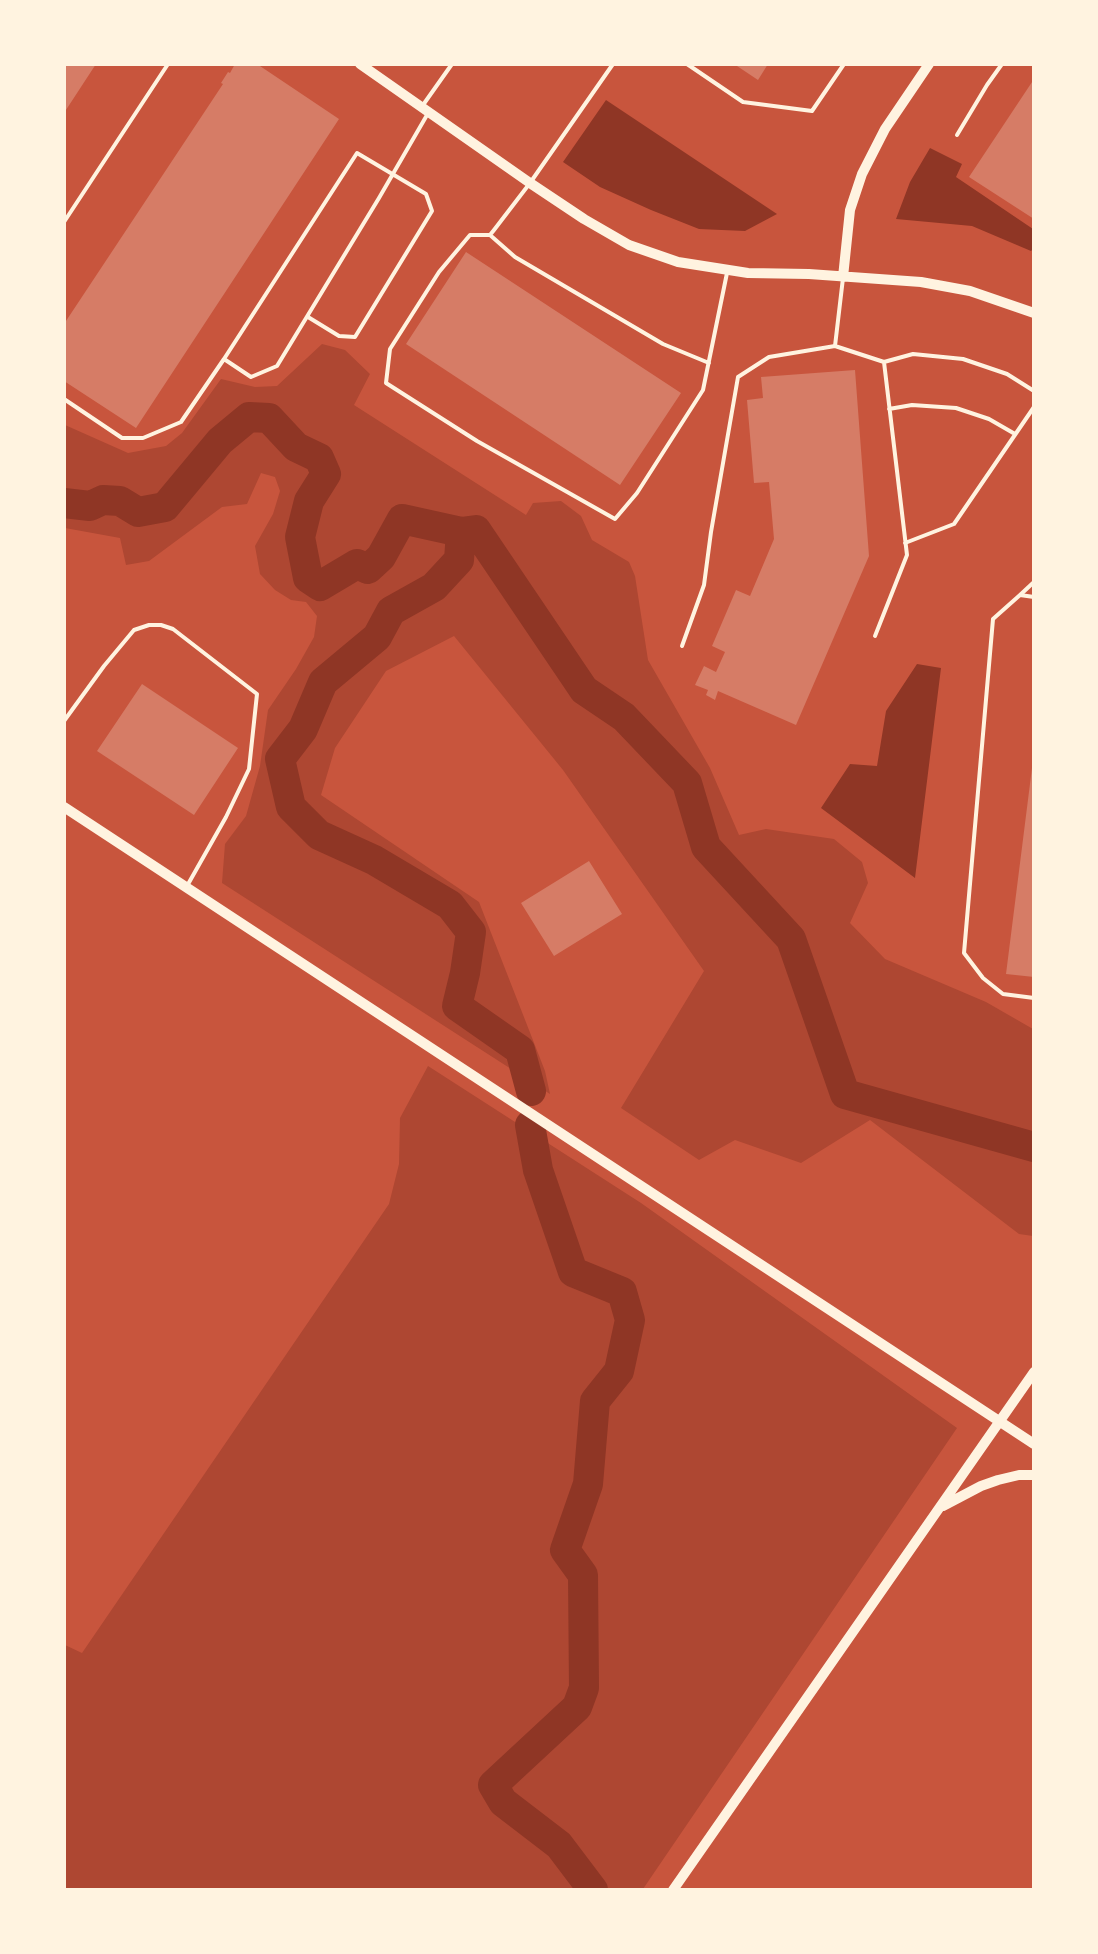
<!DOCTYPE html>
<html>
<head>
<meta charset="utf-8">
<style>
	body { margin:0 }
	#map { position:relative; width:1098px; height:1954px; overflow:hidden; background:#c8553d; font-family:"Fira Sans Condensed",sans-serif }
	canvas { display:block }
	.frame { position:absolute; inset:0; border:66px solid #fff3e0; pointer-events:none }
</style>
</head>
<body>
<div id="map">
<canvas width="1098" height="1954"></canvas>
<div class="frame"></div>
</div>
<script>
const c = document.querySelector('canvas').getContext('2d');
c.lineJoin = 'round';
function paint(path, color) { c.fillStyle = color; c.fill(path, 'evenodd'); }
const toPath = rows => new Path2D(rows.map(r => 'M' + r).join(''));
function stroke(path, color, width, dash) { c.strokeStyle = color; c.lineWidth = width; c.lineCap = dash ? 'butt' : 'round'; c.setLineDash(dash || []); c.stroke(path); }
paint(toPath([
	[322,344,345,350,370,374,354,405,526,515,533,503,561,501,581,516,592,540,629,562,635,576,648,660,710,768,739,835,766,829,834,839,862,862,868,883,850,923,885,959,986,1002,1033,1029,1033,1236,1019,1234,870,1120,801,1163,735,1140,699,1160,621,1108,704,971,563,770,454,636,386,671,335,748,321,795,479,902,545,1071,550,1094,222,883,225,844,246,816,260,766,268,710,296,669,314,637,317,616,306,602,291,600,275,590,260,574,255,546,273,514,280,491,275,477,261,473,247,504,222,507,149,561,126,565,120,538,65,528,65,425,128,453,166,446,182,433,221,379,255,387,277,386],
	[428,1066,641,1203,957,1428,643,1889,65,1889,65,1645,82,1653,389,1204,399,1164,400,1118]
]), '#ae4732');
paint(toPath([
	[606,100,777,214,745,231,699,229,651,210,600,187,563,162],
	[930,148,962,164,956,177,1033,229,1033,249,1031,251,972,226,896,219,910,182],
	[917,664,941,668,915,878,821,808,850,764,877,766,886,711]
]), '#8f3625');
stroke(toPath([
	[64,503,90,506,103,500,120,501,138,512,165,507,220,441,249,417,269,418,296,447,319,458,326,474,309,501,300,537,308,578,320,586,357,564,368,569,381,557,402,519,461,532,476,530,584,690,624,717,687,783,706,847,791,939,845,1094,1034,1147],
	[461,532,459,560,434,587,391,611,377,637,323,682,303,729,280,759,291,807,319,835,374,860,450,905,471,932,465,973,457,1006,520,1050,531,1091],
	[530,1125,538,1170,573,1272,622,1292,630,1320,619,1371,595,1401,588,1484,565,1550,583,1575,584,1688,577,1707,493,1785,503,1802,559,1845,593,1890]
]), '#8f3625', 30);
paint(toPath([
	[64,64,96,64,64,113],
	[235,64,257,64,339,119,136,428,64,381,64,324,223,84,221,83,228,72,230,73],
	[734,64,768,64,758,80],
	[1034,79,1034,219,969,177],
	[466,252,681,393,620,485,406,344],
	[855,370,869,556,796,725,718,691,715,700,706,695,708,690,695,685,704,666,716,672,725,652,712,646,736,590,750,596,774,539,769,482,754,483,747,400,763,398,761,377],
	[142,684,238,748,194,815,97,751],
	[1032,768,1034,768,1034,977,1006,974],
	[589,861,622,914,554,956,521,903]
]), '#d67c66');
stroke(toPath([
	[613,64,530,183,494,230,490,235,470,235,439,272,390,349,386,383,477,441,615,519,637,493,703,390,727,273],
	[687,64,743,102,812,111,844,64],
	[423,105,452,64],
	[957,135,987,85,1002,64],
	[64,222,168,64],
	[490,235,515,257,663,344,709,363],
	[843,278,835,346,884,362,907,555,875,636],
	[224,359,357,153,426,194,432,211,355,337,339,336,308,317],
	[884,362,913,354,963,359,1007,374,1034,391],
	[64,399,122,438,143,438,181,422,224,359,251,377,277,366,379,198,427,115],
	[889,409,912,405,956,408,989,419,1015,434],
	[905,543,954,524,1034,407],
	[1020,595,1034,582],
	[1034,597,1020,595,993,619,964,953,983,978,1003,994,1034,998],
	[682,646,704,585,711,532,738,377,769,357,835,346],
	[64,721,104,666,134,630,149,625,161,625,173,629,257,694,249,769,226,817,187,886]
]), '#fff3e0', 4);
stroke(toPath([
	[360,64,530,183,584,219,629,245,678,262,748,273,809,274,921,282,970,291,1034,313],
	[843,277,850,210,862,174,885,129,929,64],
	[64,807,1034,1444],
	[943,1506,981,1486,998,1480,1019,1475,1034,1475],
	[673,1890,1034,1372]
]), '#fff3e0', 10);
</script>
</body>
</html>
